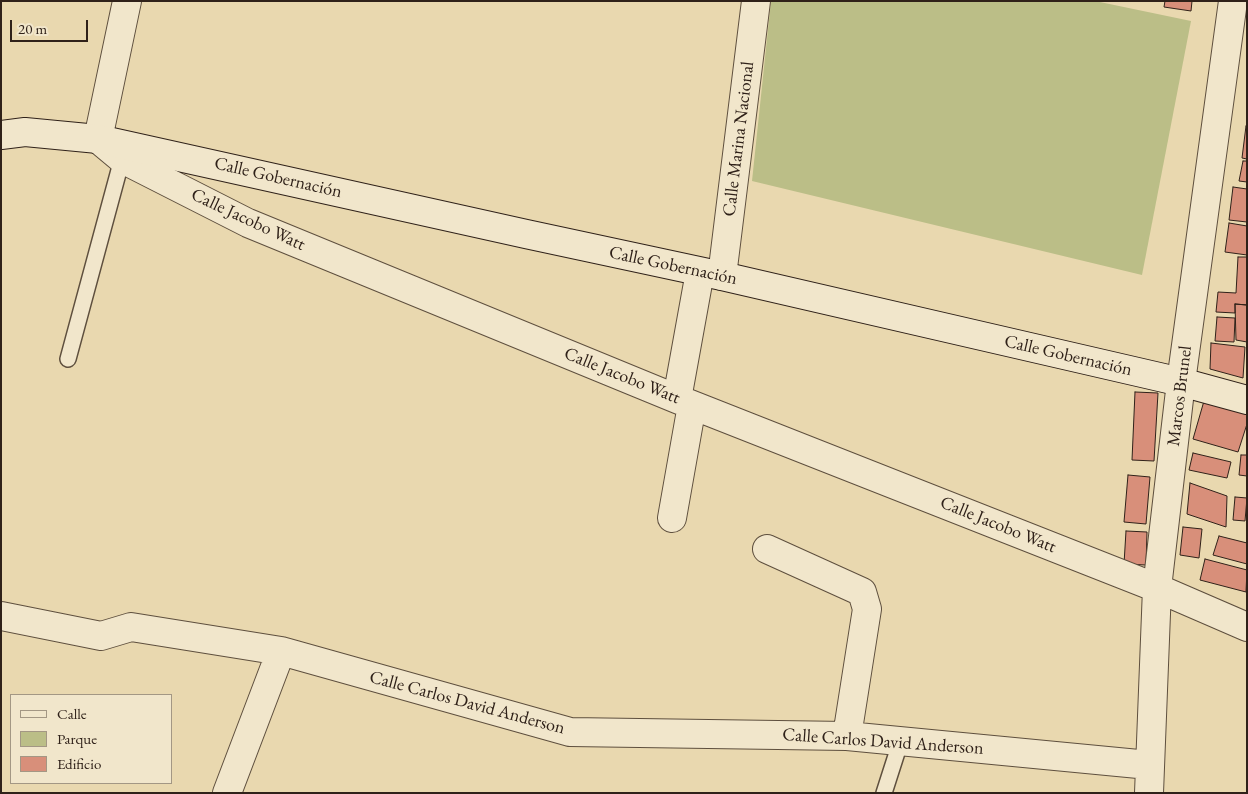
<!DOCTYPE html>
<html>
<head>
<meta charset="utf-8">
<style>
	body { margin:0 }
	#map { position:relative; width:1248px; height:794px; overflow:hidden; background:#e9d8af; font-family:"EB Garamond",serif }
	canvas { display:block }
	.frame { position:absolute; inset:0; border:2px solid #2f2119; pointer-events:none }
	.legend { position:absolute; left:10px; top:694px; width:162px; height:90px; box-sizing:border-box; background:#f1e6cb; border:1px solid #a39784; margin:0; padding:6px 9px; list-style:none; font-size:15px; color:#2f2119 }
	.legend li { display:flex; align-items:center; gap:10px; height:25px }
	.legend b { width:25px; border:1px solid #a39784 }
	.scale { position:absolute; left:10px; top:20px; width:78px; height:22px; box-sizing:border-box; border:2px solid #2f2119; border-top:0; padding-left:6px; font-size:15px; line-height:18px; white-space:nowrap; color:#2f2119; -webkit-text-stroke:4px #f1e6cb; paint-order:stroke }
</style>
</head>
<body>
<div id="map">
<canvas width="1248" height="794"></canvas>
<div class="frame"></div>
<ul class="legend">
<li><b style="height:6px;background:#f1e6cb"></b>Calle</li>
<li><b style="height:14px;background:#bbbe87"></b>Parque</li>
<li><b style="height:14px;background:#d88f7a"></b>Edificio</li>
</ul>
<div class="scale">20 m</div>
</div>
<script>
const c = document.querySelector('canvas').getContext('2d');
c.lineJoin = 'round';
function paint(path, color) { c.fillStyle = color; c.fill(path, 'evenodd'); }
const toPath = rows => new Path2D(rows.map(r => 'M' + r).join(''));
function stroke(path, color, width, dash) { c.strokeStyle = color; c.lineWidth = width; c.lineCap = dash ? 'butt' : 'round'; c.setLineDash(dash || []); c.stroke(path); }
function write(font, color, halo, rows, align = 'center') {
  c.font = font + ' "EB Garamond",serif'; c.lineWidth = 4; c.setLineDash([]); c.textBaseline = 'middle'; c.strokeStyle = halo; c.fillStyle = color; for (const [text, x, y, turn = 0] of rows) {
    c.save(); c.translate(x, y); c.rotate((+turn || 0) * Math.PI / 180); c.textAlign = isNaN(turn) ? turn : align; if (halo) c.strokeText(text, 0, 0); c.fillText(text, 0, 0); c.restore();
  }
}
paint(toPath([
	[771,1,1095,1,1191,21,1142,275,752,181]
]), '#bbbe87');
const building = toPath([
	[1165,1,1192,1,1191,11,1164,7,1165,1],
	[1246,126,1247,126,1247,159,1242,158,1246,126],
	[1243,161,1247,161,1247,182,1239,181,1243,161],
	[1233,187,1247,189,1247,222,1229,220,1233,187],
	[1229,223,1247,226,1247,255,1225,252,1229,223],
	[1238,257,1247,257,1247,305,1235,304,1235,313,1216,312,1218,292,1236,293,1238,257],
	[1235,304,1247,305,1247,342,1236,340,1235,304],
	[1217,317,1235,318,1234,342,1215,341,1217,317],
	[1211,343,1245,347,1243,378,1210,369,1211,343],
	[1135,392,1158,393,1154,461,1132,460,1135,392],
	[1204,401,1247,413,1247,424,1238,452,1193,439,1204,401],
	[1193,453,1231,462,1227,478,1189,470,1193,453],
	[1241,455,1247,455,1247,476,1239,475,1241,455],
	[1128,475,1150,477,1146,524,1124,522,1128,475],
	[1190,483,1227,496,1226,527,1187,514,1190,483],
	[1235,497,1247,498,1245,521,1233,520,1235,497],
	[1183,527,1202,529,1199,558,1180,555,1183,527],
	[1126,531,1147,532,1146,565,1124,564,1126,531],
	[1219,536,1247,543,1247,564,1213,555,1219,536],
	[1205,559,1247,570,1246,592,1200,580,1205,559]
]);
paint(building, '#d88f7a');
stroke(building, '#2f2119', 1);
const lane = toPath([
	[68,359,122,159],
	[884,793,901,740]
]);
const street = toPath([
	[127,1,98,139,122,159,248,223,677,399,1157,588,1247,627],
	[722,276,756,1],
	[677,399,700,272],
	[672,518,692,405],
	[767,549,862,592,867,609,847,736],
	[1,616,101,636,131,627,281,651,570,732,847,736,1149,765],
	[227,793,281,651],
	[1149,793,1157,588,1181,382,1233,1]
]);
const secondary = toPath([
	[1,135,25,132,98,139,526,234,722,276,1181,382,1247,400]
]);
stroke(lane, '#5e4f3e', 18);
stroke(street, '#5e4f3e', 30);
stroke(secondary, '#2f2119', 30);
stroke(lane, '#f1e6cb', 15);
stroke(street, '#f1e6cb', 28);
stroke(secondary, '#f1e6cb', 28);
write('18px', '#2f2119', '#f1e6cb', [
	["Calle Marina Nacional",739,139,-83],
	["Calle Gobernación",278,178,13],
	["Calle Jacobo Watt",248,220,25],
	["Calle Gobernación",673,266,12],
	["Calle Gobernación",1068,356,13],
	["Calle Jacobo Watt",622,376,22],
	["Marcos Brunel",1180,396,-83],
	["Calle Jacobo Watt",998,525,22],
	["Calle Carlos David Anderson",467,703,15],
	["Calle Carlos David Anderson",883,742,4]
]);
</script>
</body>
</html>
